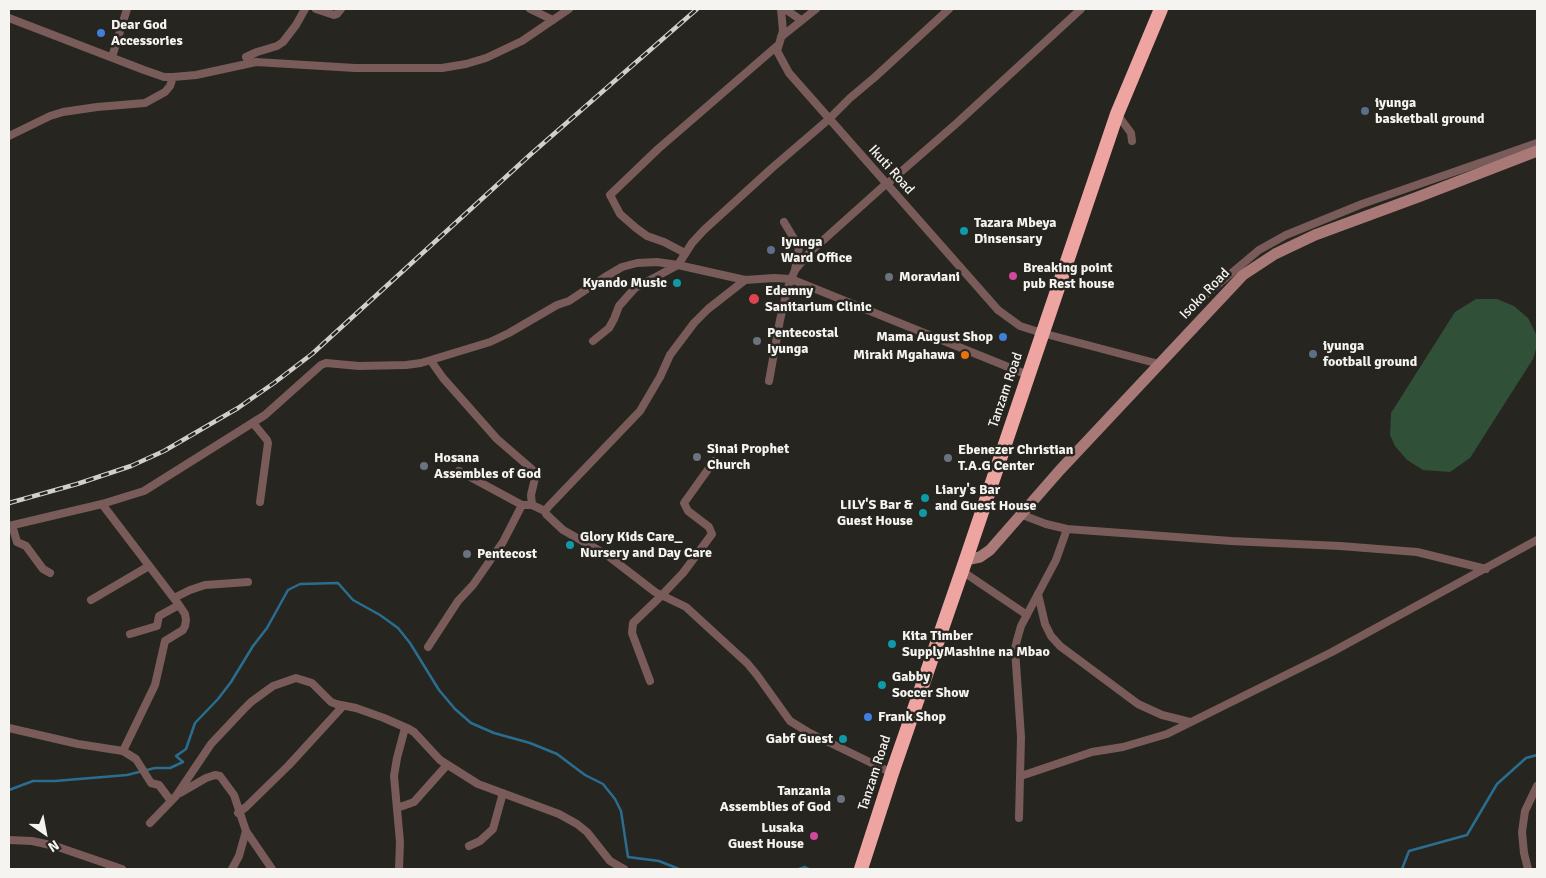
<!DOCTYPE html>
<html>
<head>
<meta charset="utf-8">
<style>
	body { margin:0 }
	#map { position:relative; width:1546px; height:878px; overflow:hidden; background:#272520; font-family:Signika,sans-serif }
	canvas { display:block }
	.frame { position:absolute; inset:0; border:10px solid #f5f4f0; pointer-events:none }
	.north { position:absolute; left:20px; top:808px; width:50px; height:50px; -webkit-text-stroke:4px #272520; paint-order:stroke; rotate:147deg; font-size:14px; font-weight:700; line-height:20px; text-align:center; color:#f5f4f0 }
	.north::after { content:''; display:block; margin:auto; width:18px; height:22px; background:#f5f4f0; clip-path:polygon(50% 0,100% 100%,50% 72%,0 100%) }
</style>
</head>
<body>
<div id="map">
<canvas width="1546" height="878"></canvas>
<div class="frame"></div>
<div class="north">N</div>
</div>
<script>
const c = document.querySelector('canvas').getContext('2d');
c.lineJoin = 'round';
function paint(path, color) { c.fillStyle = color; c.fill(path, 'evenodd'); }
const toPath = rows => new Path2D(rows.map(r => 'M' + r).join(''));
function stroke(path, color, width, dash) { c.strokeStyle = color; c.lineWidth = width; c.lineCap = dash ? 'butt' : 'round'; c.setLineDash(dash || []); c.stroke(path); }
function write(font, color, halo, rows, align = 'center') {
  c.font = font + ' Signika,sans-serif'; c.lineWidth = 5; c.setLineDash([]); c.textBaseline = 'middle'; c.strokeStyle = halo; c.fillStyle = color; for (const [text, x, y, turn = 0] of rows) {
    c.save(); c.translate(x, y); c.rotate((+turn || 0) * Math.PI / 180); c.textAlign = isNaN(turn) ? turn : align; if (halo) c.strokeText(text, 0, 0); c.fillText(text, 0, 0); c.restore();
  }
}
paint(toPath([
	[1476,299,1497,299,1514,306,1528,318,1536,334,1537,346,1533,359,1470,458,1450,472,1423,470,1407,460,1395,446,1390,435,1391,413,1455,312]
]), '#305038');
stroke(toPath([
	[9,790,33,781,55,781,127,775,155,768,170,768,183,762,176,756,186,749,195,723,218,699,231,682,253,646,267,628,288,590,300,584,338,583,353,600,380,615,398,628,410,643,439,690,455,709,471,723,494,733,530,743,557,754,585,775,603,784,615,799,621,811,628,857,659,861,679,869],
	[799,869,805,867,809,869],
	[1402,869,1409,851,1467,835,1497,784,1526,758,1537,755]
]), '#296e91', 2.5);
stroke(toPath([
	[316,9,334,15,337,14,341,9],
	[530,9,553,20],
	[781,9,783,31,777,51,789,73,998,310,1020,326,1042,333,1159,364],
	[785,9,801,20],
	[9,18,144,70,164,77,173,77,196,75,256,62,355,68,442,68,466,64,486,58,522,41,569,9],
	[781,37,816,9],
	[112,57,127,9],
	[246,57,257,52,277,46,283,42,296,25,305,9],
	[1117,114,1131,133,1132,141],
	[9,136,50,116,63,112,97,107,145,103,165,92,170,86,173,77],
	[887,184,958,122,1081,9],
	[784,222,799,247,795,270],
	[685,253,664,242,647,236,636,228,620,214,610,195,658,149,777,46],
	[745,280,708,309,694,323,670,355,660,377,640,411,549,506,545,511,546,514,563,530,607,555,655,592,686,607,747,663,757,675,790,721,808,732,892,773],
	[1203,297,1259,250,1286,235,1362,204,1537,143],
	[593,341,609,328,614,319,619,306,635,288,678,265,692,243,704,230,772,168,829,119,850,98,875,77,949,9],
	[431,361,443,378,497,439,534,471,535,478,531,495,532,505],
	[769,381,780,320,788,287,795,270,810,252,887,183],
	[253,423,267,440,268,443,260,502],
	[459,471,522,505],
	[102,504,179,605,185,614,186,620,185,626,183,630,165,641,155,685,123,751],
	[1020,514,1046,524,1067,529,1231,541,1340,546,1417,552,1486,569],
	[12,525,17,542,26,546,43,569,50,573],
	[9,526,102,504,144,491,265,415,321,365,326,363,359,366,406,365,421,363,490,342,509,333,557,305,569,301,605,277,622,267,637,263,657,262,678,265,745,280,774,278,791,279,1028,375],
	[962,571,1027,615],
	[1038,594,1045,624,1051,636,1060,646,1138,704,1162,715,1190,722],
	[174,598,190,590,205,585,248,582],
	[91,600,149,566],
	[130,634,157,626,159,616,179,605],
	[428,647,458,601,473,585,503,542,522,505,532,505,545,511],
	[650,681,632,633,633,623,662,595,683,573,712,534,709,527,688,511,684,503,714,461],
	[9,728,78,744,123,751,136,759,151,783,159,785,171,801],
	[1021,776,1092,752,1123,747,1167,734,1332,652,1537,540],
	[180,793,206,778,215,775,220,776,234,795,246,831,272,869],
	[397,808,414,802,447,765],
	[238,813,246,807,289,765,343,706],
	[1019,818,1021,737,1015,649,1017,640,1021,626,1056,560,1067,529],
	[150,823,176,796,211,744,243,710,251,702,273,686,296,678,312,683,331,702,336,704,356,708,384,718,409,729,414,732,440,760,478,784,559,814,577,824,587,832,610,861,624,869],
	[9,840,32,841,55,846,122,869],
	[469,846,480,841,493,829,503,793],
	[232,869,239,856,246,831],
	[399,869,400,842,394,776,397,758,405,728],
	[1528,869,1524,853,1522,832,1525,811,1537,786]
]), '#795b59', 8);
stroke(toPath([
	[966,560,980,557,990,550,1060,470,1243,275,1275,254,1315,235,1418,197,1537,151]
]), '#a87977', 11);
stroke(toPath([
	[861,869,892,773,962,571,1117,114,1161,9]
]), '#eea5a1', 14);
const rail = toPath([
	[9,503,77,484,131,466,164,451,238,408,274,383,312,354,531,154,697,9]
]);
stroke(rail, '#d0cfca', 4.5);
stroke(rail, '#272520', 2.5, [8]);
for (const [x, y, r, color] of [
	[101,33,5,"#3f7fe0"],
	[1365,111,5,"#5c6f8a"],
	[964,231,5,"#0f9aa8"],
	[771,250,5,"#5c6f8a"],
	[1013,276,5,"#d1479c"],
	[889,277,5,"#6b7280"],
	[677,283,5,"#0f9aa8"],
	[754,299,6,"#e0444e"],
	[1003,337,5,"#3f7fe0"],
	[757,341,5,"#6b7280"],
	[1313,354,5,"#5c6f8a"],
	[965,355,5,"#e8710a"],
	[697,457,5,"#6b7280"],
	[948,458,5,"#6b7280"],
	[424,466,5,"#6b7280"],
	[925,498,5,"#0f9aa8"],
	[923,513,5,"#0f9aa8"],
	[570,545,5,"#0f9aa8"],
	[467,554,5,"#6b7280"],
	[892,644,5,"#0f9aa8"],
	[882,685,5,"#0f9aa8"],
	[868,717,5,"#3f7fe0"],
	[843,739,5,"#0f9aa8"],
	[841,799,5,"#6b7280"],
	[814,836,5,"#d1479c"]
]) { const dot = new Path2D(); dot.arc(x, y, r, 0, 2 * Math.PI); c.fillStyle = color; c.fill(dot); stroke(dot, '#272520', 2); }
write('bold 14px', '#f5f4f0', '#272520', [
	["Dear God",111,25],
	["Accessories",111,41],
	["iyunga",1375,103],
	["basketball ground",1375,119],
	["Tazara Mbeya",974,223],
	["Dinsensary",974,239],
	["Iyunga",781,242],
	["Ward Office",781,258],
	["Breaking point",1023,268],
	["pub Rest house",1023,284],
	["Moraviani",899,277],
	["Kyando Music",667,283,"right"],
	["Edemny",765,291],
	["Sanitarium Clinic",765,307],
	["Pentecostal",767,333],
	["Iyunga",767,349],
	["Mama August Shop",993,337,"right"],
	["iyunga",1323,346],
	["football ground",1323,362],
	["Miraki Mgahawa",955,355,"right"],
	["Sinai Prophet",707,449],
	["Church",707,465],
	["Ebenezer Christian",958,450],
	["T.A.G Center",958,466],
	["Hosana",434,458],
	["Assembles of God",434,474],
	["Liary's Bar",935,490],
	["and Guest House",935,506],
	["LILY'S Bar &",913,505,"right"],
	["Guest House",913,521,"right"],
	["Glory Kids Care_",580,537],
	["Nursery and Day Care",580,553],
	["Pentecost",477,554],
	["Kita Timber",902,636],
	["SupplyMashine na Mbao",902,652],
	["Gabby",892,677],
	["Soccer Show",892,693],
	["Frank Shop",878,717],
	["Gabf Guest",833,739,"right"],
	["Tanzania",831,791,"right"],
	["Assemblies of God",831,807,"right"],
	["Lusaka",804,828,"right"],
	["Guest House",804,844,"right"]
], 'left');
write('14px', '#f5f4f0', '#272520', [
	["Ikuti Road",891,170,48],
	["Isoko Road",1205,294,-46],
	["Tanzam Road",1006,390,-71],
	["Tanzam Road",875,773,-72]
]);
</script>
</body>
</html>
